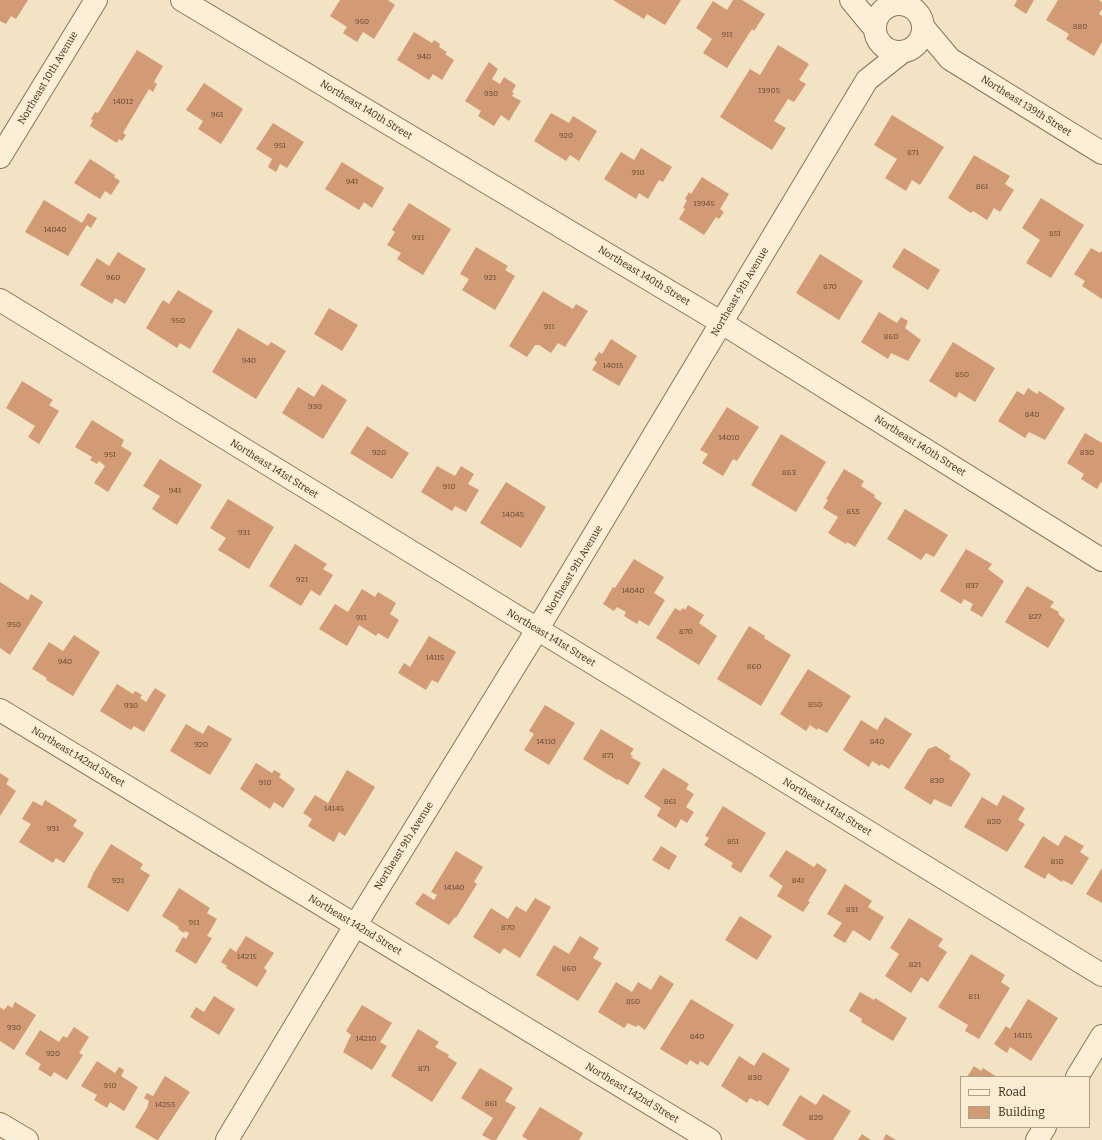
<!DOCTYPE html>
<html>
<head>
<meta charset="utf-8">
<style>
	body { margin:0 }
	#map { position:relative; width:1102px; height:1140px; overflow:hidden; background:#f1e3c3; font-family:Bitter,serif }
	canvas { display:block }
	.legend { position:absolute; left:960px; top:1076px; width:130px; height:52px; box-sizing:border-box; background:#f8edd3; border:1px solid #ad9f8a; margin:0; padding:5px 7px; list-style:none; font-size:12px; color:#3c2b1d }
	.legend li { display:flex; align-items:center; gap:8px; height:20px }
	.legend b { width:20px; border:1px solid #ad9f8a }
</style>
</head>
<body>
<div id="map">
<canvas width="1102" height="1140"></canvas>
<ul class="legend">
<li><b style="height:5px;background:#fbf0d7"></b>Road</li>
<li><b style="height:11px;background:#d29b76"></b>Building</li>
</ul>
</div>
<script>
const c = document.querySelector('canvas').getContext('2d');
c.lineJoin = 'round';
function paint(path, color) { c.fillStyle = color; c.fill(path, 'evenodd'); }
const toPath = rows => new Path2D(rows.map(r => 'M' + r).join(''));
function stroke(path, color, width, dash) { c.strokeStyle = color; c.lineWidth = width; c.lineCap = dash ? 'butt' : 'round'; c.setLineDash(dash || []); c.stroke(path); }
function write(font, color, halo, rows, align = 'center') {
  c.font = font + ' Bitter,serif'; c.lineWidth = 3.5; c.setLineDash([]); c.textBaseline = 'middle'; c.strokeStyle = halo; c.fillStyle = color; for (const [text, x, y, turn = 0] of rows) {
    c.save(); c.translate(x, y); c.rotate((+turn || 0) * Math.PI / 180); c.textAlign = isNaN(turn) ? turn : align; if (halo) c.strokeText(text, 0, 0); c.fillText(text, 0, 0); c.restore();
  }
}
paint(toPath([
	[0,0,28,0,16,19,11,16,6,24,0,21],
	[340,0,388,0,395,5,374,39,363,32,357,42,343,33,347,27,330,16],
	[613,0,681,0,665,25,647,14,644,19],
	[733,0,742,0,765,14,754,31,752,29,727,68,703,53,712,39,696,28,713,1,727,10],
	[1017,0,1034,0,1026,14,1014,6],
	[1058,0,1099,0,1102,2,1102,9,1099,14,1102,16,1102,42,1094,56,1066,39,1069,34,1046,20],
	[414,32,432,43,434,40,440,44,439,47,447,52,445,54,454,60,442,80,433,74,429,80,397,60],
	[778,45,809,64,799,80,806,84,794,102,788,99,774,121,786,128,772,150,720,117,750,69,760,75],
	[137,50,163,66,154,82,157,84,153,92,149,89,123,133,126,135,122,141,119,139,117,143,90,126,93,120,91,119,95,112,98,113],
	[489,62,498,69,492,79,500,84,504,77,516,85,512,92,514,93,512,96,521,101,509,121,501,115,494,126,478,116,481,111,465,101],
	[204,83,243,109,221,144,198,129,203,121,186,110],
	[551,113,569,123,573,116,597,131,579,161,570,155,566,161,534,141],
	[892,115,944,147,920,185,912,180,906,191,885,178,897,159,874,145],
	[273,123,304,142,287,168,280,164,276,172,268,167,272,159,256,149],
	[641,148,672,167,663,182,659,180,648,199,639,193,636,199,604,179,621,152,634,160],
	[974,155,1010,176,1005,184,1014,190,1000,212,994,208,987,220,973,211,971,213,948,198],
	[90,159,115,175,114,177,120,181,111,195,105,191,100,199,74,183],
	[342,162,384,188,372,208,364,202,359,210,325,189],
	[702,177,729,194,720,209,724,212,719,219,716,217,704,235,679,219,685,209,683,208,687,200,685,199,689,192,691,194],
	[1041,198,1084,225,1051,278,1026,263,1040,240,1022,228],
	[44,200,82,223,88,213,97,218,91,228,87,225,68,256,25,232],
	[409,203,451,229,423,275,397,259,401,253,387,245,395,232,392,230],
	[476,247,508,266,505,270,515,276,495,310,462,290,469,279,460,274],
	[904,248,940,270,928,290,892,267],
	[1091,248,1100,253,1102,251,1102,299,1082,286,1085,281,1074,274],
	[118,252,146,269,125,304,115,298,112,304,80,285,97,258,109,266],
	[820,254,863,281,839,320,796,293],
	[178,290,213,311,190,349,180,343,177,348,146,328,163,300,169,304],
	[543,291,573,309,576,304,588,311,565,347,558,343,551,353,539,345,535,345,527,357,509,346],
	[329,308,358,325,342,351,314,334],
	[879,312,897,323,901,317,908,321,905,328,921,340,908,361,891,353,888,359,861,342],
	[238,328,268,346,271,342,286,351,256,399,212,372],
	[611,339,637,356,619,386,592,370,597,362,594,360,599,352,602,354],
	[953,342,995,368,975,402,959,392,956,398,929,381],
	[22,381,53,400,49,405,59,411,39,444,28,437,35,426,6,408],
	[322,384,347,400,323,439,282,413,298,387,314,397],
	[1028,388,1037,394,1039,391,1065,408,1045,440,1029,432,1025,438,998,421,1017,391,1024,395],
	[727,407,759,427,737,461,733,459,723,476,702,463,708,454,700,450],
	[92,420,124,440,121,446,132,453,108,492,94,483,105,466,99,461,97,464,90,460,92,457,75,447],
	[367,426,409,453,392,479,350,453],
	[1085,433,1102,443,1102,483,1101,482,1097,489,1081,479,1084,474,1067,463],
	[781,434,826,462,796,512,751,485],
	[160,459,202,485,177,525,152,509,160,496,143,486],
	[437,466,455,476,461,466,474,474,468,484,479,490,466,512,455,506,452,511,421,492],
	[844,469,864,481,861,486,875,495,874,497,882,503,855,547,847,542,846,544,828,533,838,517,823,508,828,500,826,499],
	[506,482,546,507,521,548,480,523],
	[228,499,274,527,249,569,218,550,226,538,210,528],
	[905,509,948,535,934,557,926,553,921,560,887,539],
	[295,544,327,564,323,569,333,575,320,596,311,590,301,606,269,586],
	[966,549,992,564,988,569,1004,581,982,617,970,610,973,604,964,599,961,604,940,591],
	[634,559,664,577,654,593,665,600,649,626,639,620,637,624,624,616,626,612,617,607,614,611,603,604,613,587,615,588],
	[0,582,28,600,31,594,43,602,10,655,0,648],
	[1027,586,1054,602,1050,607,1059,612,1058,614,1065,620,1048,648,1005,622],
	[362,589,375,597,378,592,396,603,390,614,399,620,388,639,378,633,376,636,359,625,347,646,319,629,335,604,348,612],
	[688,605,704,615,699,623,717,636,699,665,656,638,675,608,680,611,683,608,685,610],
	[749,626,765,636,764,638,791,655,761,706,717,679],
	[74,635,100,652,73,696,46,680,47,678,32,669,49,642,63,651],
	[429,636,456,652,438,683,432,680,426,690,398,673,404,663,410,667],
	[808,669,851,696,827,733,818,728,817,730,810,725,806,731,780,714],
	[117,684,133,694,135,691,142,695,140,698,146,702,155,688,166,695,144,732,134,726,131,730,100,711],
	[545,705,575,723,549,765,524,750,534,734,529,731],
	[885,717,912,734,889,769,881,764,880,766,872,761,869,767,843,750,861,720,877,730],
	[186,724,203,734,208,725,232,739,210,775,170,751],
	[601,729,634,749,630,754,633,756,631,757,641,763,628,785,618,779,617,780,583,759],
	[936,746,951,756,949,759,964,768,971,774,951,807,934,799,931,805,904,788,928,749],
	[256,763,272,773,274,770,281,774,279,777,295,789,283,808,274,802,270,809,240,789],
	[663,768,689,784,686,789,694,794,686,807,694,812,687,823,681,819,676,828,657,816,661,808,644,797],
	[347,770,375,787,345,836,339,832,334,842,308,826,312,819,303,813,315,795,328,803],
	[0,773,9,779,6,784,16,791,0,816],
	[1003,795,1025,808,1018,820,1025,824,1007,852,964,827,982,797,997,806],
	[45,800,77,820,73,826,84,833,64,863,56,858,53,863,19,842,31,824,22,819,33,801,42,806],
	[723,806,766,833,741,873,731,867,733,863,704,845,709,838,705,836],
	[1065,835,1084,846,1080,852,1089,858,1072,885,1063,880,1062,882,1048,873,1045,879,1024,867,1043,836,1058,846],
	[111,844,143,864,140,869,150,875,128,912,87,887,94,872],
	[661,846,677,856,669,870,652,860],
	[786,850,814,867,817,863,827,870,808,901,810,902,803,912,777,896,783,886,769,876],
	[456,851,483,867,474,882,477,884,456,918,455,917,449,925,415,904,423,893,434,900,437,895,431,892],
	[1102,868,1102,903,1086,894],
	[845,884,872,901,868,907,884,917,870,941,853,930,845,943,833,936,842,923,827,914],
	[179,888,210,908,207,913,217,919,207,936,212,938,196,964,175,951,183,937,186,939,189,933,185,931,184,933,178,929,179,927,162,916],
	[535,898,551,907,520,958,504,948,500,954,473,937,491,908,508,919,516,906,526,912],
	[740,916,772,936,757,960,725,940],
	[909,918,943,939,938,946,947,952,928,982,921,977,911,993,885,976,899,954,890,948],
	[246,936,274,953,264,968,267,971,257,987,226,968,227,966,221,962,230,948,236,952],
	[580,936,599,948,593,958,602,963,578,1001,536,975,554,945,569,954],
	[971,954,1005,975,1001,982,1010,988,979,1039,965,1031,968,1025,938,1007],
	[660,975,674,984,645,1030,638,1025,636,1027,628,1023,624,1028,598,1012,616,982,632,992,638,982,651,990],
	[860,992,874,1000,875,998,907,1018,893,1041,861,1022,862,1019,849,1011],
	[214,996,235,1009,219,1035,190,1017,196,1007,204,1012],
	[691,999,734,1025,708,1066,700,1061,698,1065,690,1060,687,1065,660,1049],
	[1028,999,1058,1018,1031,1061,1010,1047,1007,1053,994,1044,1006,1026,1010,1029],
	[15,1002,36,1015,14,1050,0,1041,0,1007,4,1010,8,1005,12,1008],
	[362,1005,392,1023,380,1042,387,1046,372,1070,343,1052,351,1035,346,1031],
	[74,1027,89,1037,79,1053,83,1055,67,1080,54,1072,51,1077,38,1069,41,1064,25,1054,40,1030,59,1042,63,1036,67,1038],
	[418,1029,439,1042,435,1047,449,1055,448,1057,457,1063,432,1102,391,1076],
	[763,1052,790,1069,768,1106,759,1100,758,1102,750,1098,747,1103,721,1086,739,1056,754,1066],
	[97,1061,115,1073,119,1067,124,1070,121,1076,138,1087,124,1111,110,1102,107,1108,94,1100,97,1095,81,1086],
	[974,1066,981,1071,983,1068,997,1077,967,1077],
	[480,1068,513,1088,505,1101,516,1107,496,1140,491,1140,482,1135,493,1118,461,1098],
	[165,1076,190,1092,158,1140,157,1140,135,1127,147,1108,149,1101,144,1098,147,1093,153,1096],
	[823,1094,851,1111,833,1140,807,1140,782,1125,800,1095,816,1105],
	[540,1107,583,1133,579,1140,528,1140,522,1136],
	[862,1134,871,1140,858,1140],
	[886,1134,896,1140,883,1140]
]), '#d29b76');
const minor = toPath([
	[182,0,722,323,1102,560],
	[851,0,875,29],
	'875 28a24 24 0 1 1 48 0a24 24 0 1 1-48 0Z',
	[924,28,950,59,1102,153],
	[0,157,96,0],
	[0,300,1102,975],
	[0,710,710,1140],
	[1077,1077,1102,1036],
	[0,1124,27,1140],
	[227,1140,355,926,537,630,867,80,901,53],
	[1037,1140,1045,1127]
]);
stroke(minor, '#8d7358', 24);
stroke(minor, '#fbf0d7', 22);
write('8px', '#624733', null, [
	["950",362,22],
	["880",1080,27],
	["911",727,35],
	["940",424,57],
	["13905",769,91],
	["930",491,94],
	["14012",123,102],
	["961",217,115],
	["920",566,136],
	["951",280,146],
	["871",913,153],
	["910",638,173],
	["941",352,182],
	["861",982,187],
	["13945",704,204],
	["14040",55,230],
	["851",1055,234],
	["931",418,238],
	["960",113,278],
	["921",490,278],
	["870",830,287],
	["950",178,321],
	["911",549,327],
	["860",891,337],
	["940",249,361],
	["14015",613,366],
	["850",962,375],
	["930",315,407],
	["840",1032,415],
	["14010",729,438],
	["920",379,453],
	["830",1087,453],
	["951",110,455],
	["863",789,473],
	["910",449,487],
	["941",175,491],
	["855",853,512],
	["14045",513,515],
	["931",244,533],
	["921",302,580],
	["837",972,586],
	["14040",633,591],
	["827",1035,617],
	["911",361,618],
	["950",14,625],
	["870",686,632],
	["14115",435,658],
	["940",65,662],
	["860",754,667],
	["850",815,705],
	["930",131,706],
	["14110",546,742],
	["840",877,742],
	["920",201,745],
	["871",608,756],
	["830",937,781],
	["910",265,783],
	["861",670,802],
	["14145",334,809],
	["820",994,822],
	["931",53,829],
	["851",733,842],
	["810",1057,862],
	["921",118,881],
	["841",798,881],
	["14140",454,888],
	["831",852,910],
	["911",194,923],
	["870",508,928],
	["14215",247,957],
	["821",915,965],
	["860",569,969],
	["811",974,997],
	["850",633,1002],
	["930",14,1028],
	["14115",1023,1036],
	["840",697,1037],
	["14210",366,1039],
	["920",53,1054],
	["871",424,1069],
	["830",755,1078],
	["910",110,1086],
	["861",491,1104],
	["14255",165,1105],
	["820",816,1118]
]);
write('10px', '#3c2b1d', '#f8edd3', [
	["Northeast 10th Avenue",48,78,-59],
	["Northeast 139th Street",1026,106,32],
	["Northeast 140th Street",366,110,31],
	["Northeast 140th Street",644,276,31],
	["Northeast 9th Avenue",740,292,-59],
	["Northeast 140th Street",920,446,32],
	["Northeast 141st Street",274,469,32],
	["Northeast 9th Avenue",574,570,-59],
	["Northeast 141st Street",551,638,31],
	["Northeast 142nd Street",78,757,31],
	["Northeast 141st Street",827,807,31],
	["Northeast 9th Avenue",404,846,-58],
	["Northeast 142nd Street",355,925,31],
	["Northeast 142nd Street",632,1093,31]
]);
</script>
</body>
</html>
